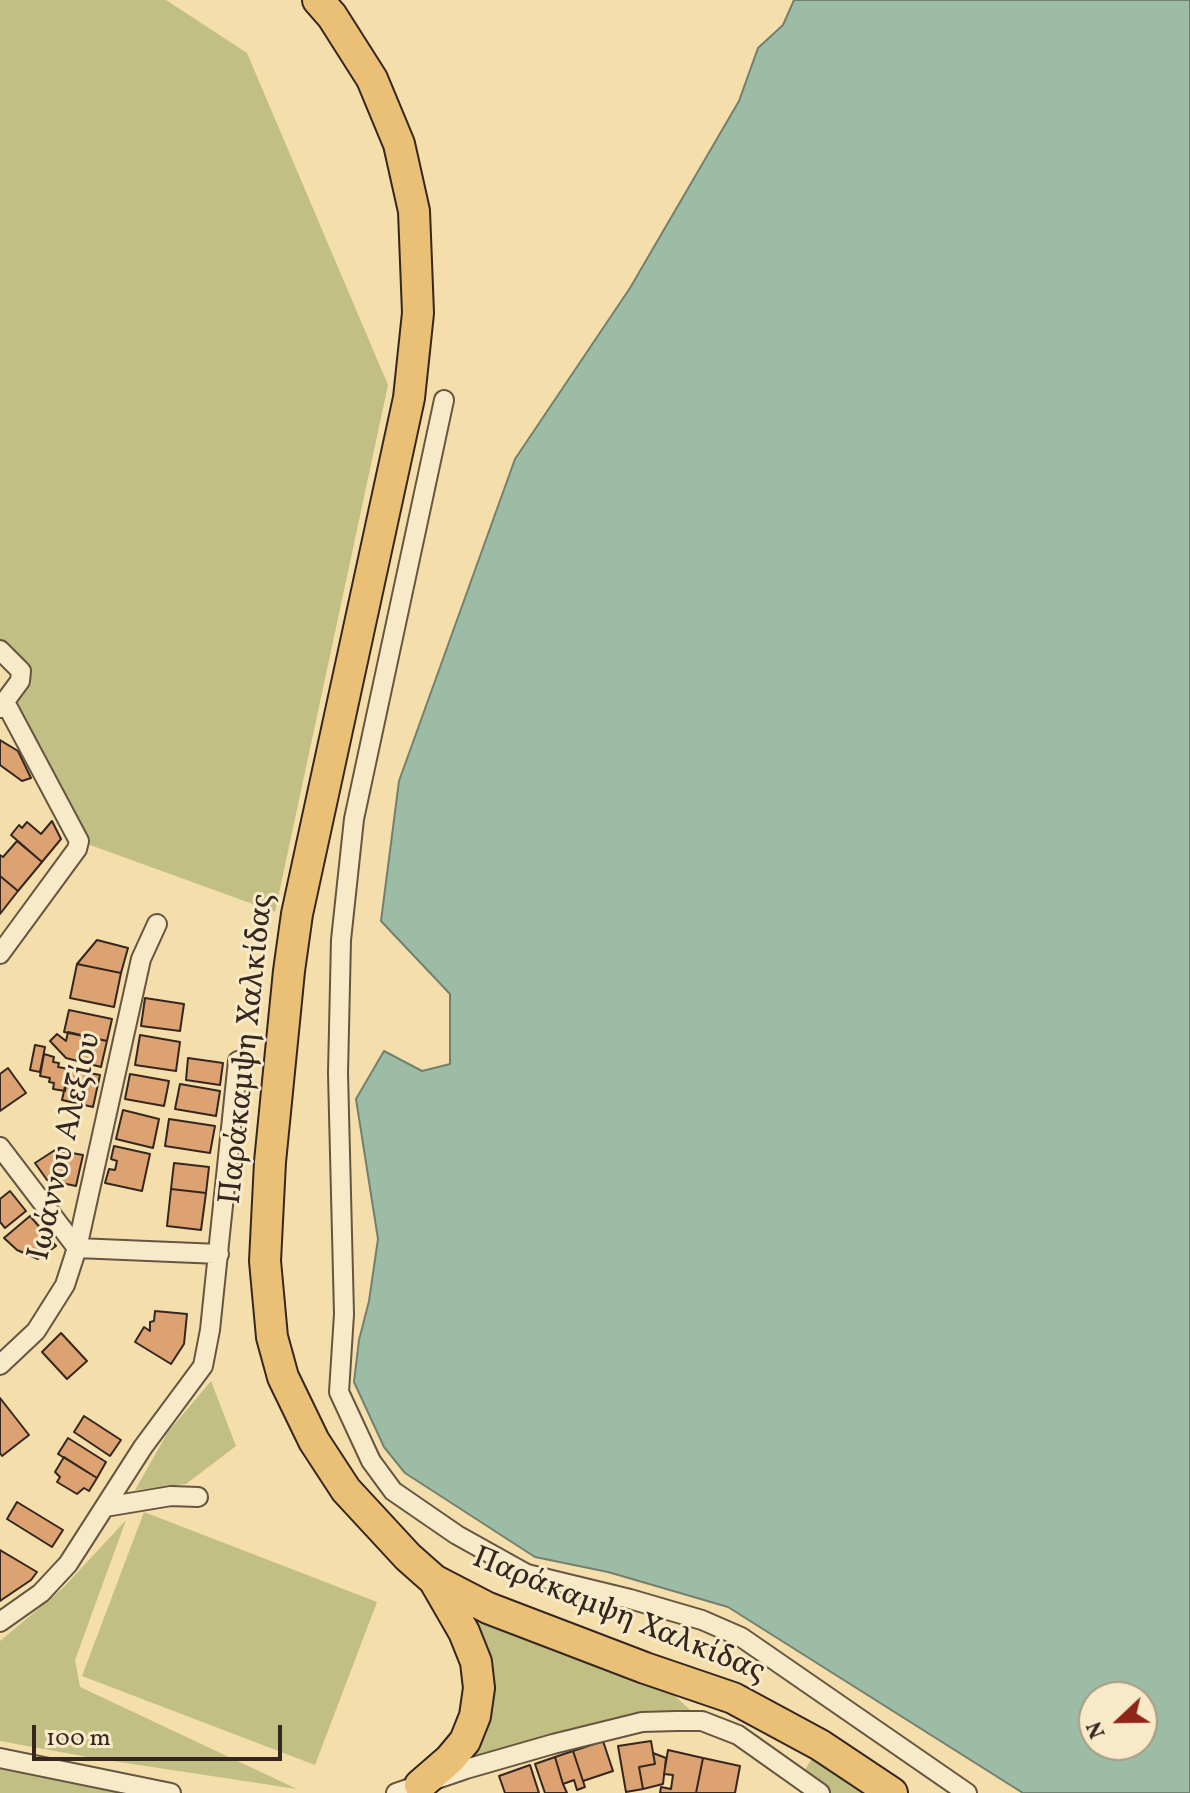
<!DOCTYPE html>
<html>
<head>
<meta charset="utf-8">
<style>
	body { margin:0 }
	#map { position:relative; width:1190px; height:1793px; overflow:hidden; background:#f4deab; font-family:Vollkorn,serif }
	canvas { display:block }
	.north { position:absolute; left:1078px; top:1681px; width:80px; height:80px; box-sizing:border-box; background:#f8eac8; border:2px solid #aa9c84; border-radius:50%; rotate:248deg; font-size:22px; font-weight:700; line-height:32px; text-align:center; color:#35271f }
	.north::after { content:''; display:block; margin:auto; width:28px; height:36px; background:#8f2418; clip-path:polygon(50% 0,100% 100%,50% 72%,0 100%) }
	.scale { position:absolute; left:32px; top:1725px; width:250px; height:36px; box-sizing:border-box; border:4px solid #35271f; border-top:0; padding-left:10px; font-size:24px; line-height:28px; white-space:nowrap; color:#35271f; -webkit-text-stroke:6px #f8eac8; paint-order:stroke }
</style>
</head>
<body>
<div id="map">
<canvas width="1190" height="1793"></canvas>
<div class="north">N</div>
<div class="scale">100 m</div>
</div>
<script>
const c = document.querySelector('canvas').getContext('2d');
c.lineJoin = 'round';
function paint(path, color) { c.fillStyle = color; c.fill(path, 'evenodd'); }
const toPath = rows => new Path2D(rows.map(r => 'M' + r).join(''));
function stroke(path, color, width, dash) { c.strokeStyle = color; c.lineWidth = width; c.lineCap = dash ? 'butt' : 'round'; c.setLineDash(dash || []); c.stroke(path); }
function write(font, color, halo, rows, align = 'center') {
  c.font = font + ' Vollkorn,serif'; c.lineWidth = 6; c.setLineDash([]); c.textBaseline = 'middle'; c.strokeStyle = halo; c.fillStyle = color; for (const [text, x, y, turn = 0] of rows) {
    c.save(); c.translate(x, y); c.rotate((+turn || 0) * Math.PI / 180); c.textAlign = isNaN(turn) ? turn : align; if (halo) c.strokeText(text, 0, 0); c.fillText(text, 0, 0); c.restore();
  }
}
paint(toPath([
	[0,0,166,0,247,53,388,385,275,912,79,841,5,702,19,681,0,650],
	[211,1381,236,1446,186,1484,135,1490,168,1432],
	[144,1512,377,1602,315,1765,82,1676],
	[126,1520,75,1660,80,1687,297,1789,93,1758,0,1741,0,1641,62,1589],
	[463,1596,645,1668,702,1721,676,1721,466,1769],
	[820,1745,892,1793,820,1793,800,1778],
	[0,1758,171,1793,0,1793]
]), '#c2bf84');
const water = toPath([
	[794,0,1190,0,1190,1793,1023,1793,728,1607,608,1572,535,1557,405,1473,384,1447,354,1382,359,1340,369,1301,378,1239,356,1099,384,1051,422,1071,450,1064,450,994,381,921,399,781,515,459,630,288,739,101,758,48,783,25,794,0],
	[1094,1697,1142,1697,1142,1745,1094,1745,1094,1697]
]);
paint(water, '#9cbca6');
stroke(water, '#738070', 2);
const building = toPath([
	[0,740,18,751,31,778,22,781,0,765,0,740],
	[52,821,61,839,42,862,11,835,19,825,22,828,27,822,41,834,52,821],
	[17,841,42,862,18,891,0,876,0,855,3,857,17,841],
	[0,876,18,891,0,914,0,876],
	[97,940,128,948,121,973,77,964,97,940],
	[77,964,121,973,114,1007,70,998,77,964],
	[145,998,184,1004,180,1031,141,1026,145,998],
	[69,1010,112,1019,107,1041,64,1032,69,1010],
	[68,1032,107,1041,101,1067,66,1058,50,1041,57,1034,66,1041,68,1032],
	[140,1035,180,1042,176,1071,135,1065,140,1035],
	[35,1045,45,1047,40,1072,30,1070,35,1045],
	[44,1054,54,1057,53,1062,59,1063,58,1067,69,1069,65,1091,53,1089,54,1083,49,1082,50,1078,40,1076,44,1054],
	[188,1058,223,1063,220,1085,186,1080,188,1058],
	[8,1068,26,1093,0,1111,0,1074,8,1068],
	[69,1069,100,1075,93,1107,62,1100,69,1069],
	[130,1074,169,1081,164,1106,125,1099,130,1074],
	[180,1084,220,1091,216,1116,175,1109,180,1084],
	[123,1110,159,1119,153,1148,116,1139,123,1110],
	[169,1119,215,1126,210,1153,165,1146,169,1119],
	[114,1146,150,1154,142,1191,105,1183,109,1169,115,1170,117,1161,111,1159,114,1146],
	[55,1150,83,1155,76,1186,47,1180,35,1163,55,1150],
	[174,1163,209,1167,206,1193,171,1189,174,1163],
	[171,1189,206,1193,201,1230,167,1226,171,1189],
	[10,1191,26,1211,5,1228,0,1222,0,1199,10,1191],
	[30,1216,56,1246,38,1259,17,1250,4,1238,30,1216],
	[155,1311,187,1314,184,1344,171,1364,135,1342,144,1327,150,1331,150,1322,154,1321,155,1311],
	[61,1333,87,1361,67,1379,42,1352,61,1333],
	[0,1398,29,1435,2,1456,0,1453,0,1398],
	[84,1416,121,1440,110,1456,74,1432,84,1416],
	[68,1438,106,1462,97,1478,58,1454,68,1438],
	[64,1457,97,1478,89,1491,84,1488,77,1494,57,1482,60,1477,55,1472,64,1457],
	[17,1502,63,1530,52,1547,7,1519,17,1502],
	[0,1550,37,1572,31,1580,0,1601,0,1550],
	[603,1741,613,1771,583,1781,573,1751,603,1741],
	[651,1741,655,1764,639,1767,643,1789,626,1792,618,1746,651,1741],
	[668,1750,703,1758,696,1793,660,1793,661,1787,671,1789,673,1775,664,1774,668,1750],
	[573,1751,585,1787,577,1790,574,1780,563,1784,555,1757,573,1751],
	[653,1753,666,1758,663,1784,643,1789,639,1767,655,1764,653,1753],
	[555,1757,563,1784,567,1793,545,1793,535,1764,555,1757],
	[703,1758,740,1766,735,1793,696,1793,703,1758],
	[530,1765,539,1793,505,1793,499,1776,530,1765]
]);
paint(building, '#dca272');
stroke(building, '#35271f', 2);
const minor = toPath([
	[444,400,354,819,341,940,338,1073,344,1314,339,1392,371,1461,393,1491,457,1535,527,1574,630,1599,702,1620,741,1637,967,1793],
	[0,650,21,671,20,681,0,708],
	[0,954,77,849,79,841,5,702],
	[0,1147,77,1248,219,1254],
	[0,1365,36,1331,65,1285,77,1248,141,959,157,924],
	[105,1507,171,1496,198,1497],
	[0,1622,41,1593,68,1564,143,1447,203,1366,210,1330,238,1061],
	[0,1758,171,1793],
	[396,1793,466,1769,553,1744,642,1722,676,1721,702,1721,738,1735,820,1793]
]);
const primary = toPath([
	[318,0,332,16,372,79,399,144,414,211,418,313,409,398,297,914,289,971,270,1162,265,1261,272,1337,283,1377,314,1441,346,1490,408,1557,434,1580,488,1608,645,1668,733,1698,820,1745,892,1793],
	[420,1785,450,1759,465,1741,475,1716,479,1688,476,1662,464,1632,434,1580]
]);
stroke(minor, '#655542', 22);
stroke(primary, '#35271f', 34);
stroke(minor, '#f8eac8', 18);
stroke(primary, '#eabf76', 30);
write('32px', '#35271f', '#f8eac8', [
	["Παράκαμψη Χαλκίδας",249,1049,-84],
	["Ιωάννου Αλεξίου",67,1147,-77],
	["Παράκαμψη Χαλκίδας",618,1617,22]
]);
</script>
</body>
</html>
